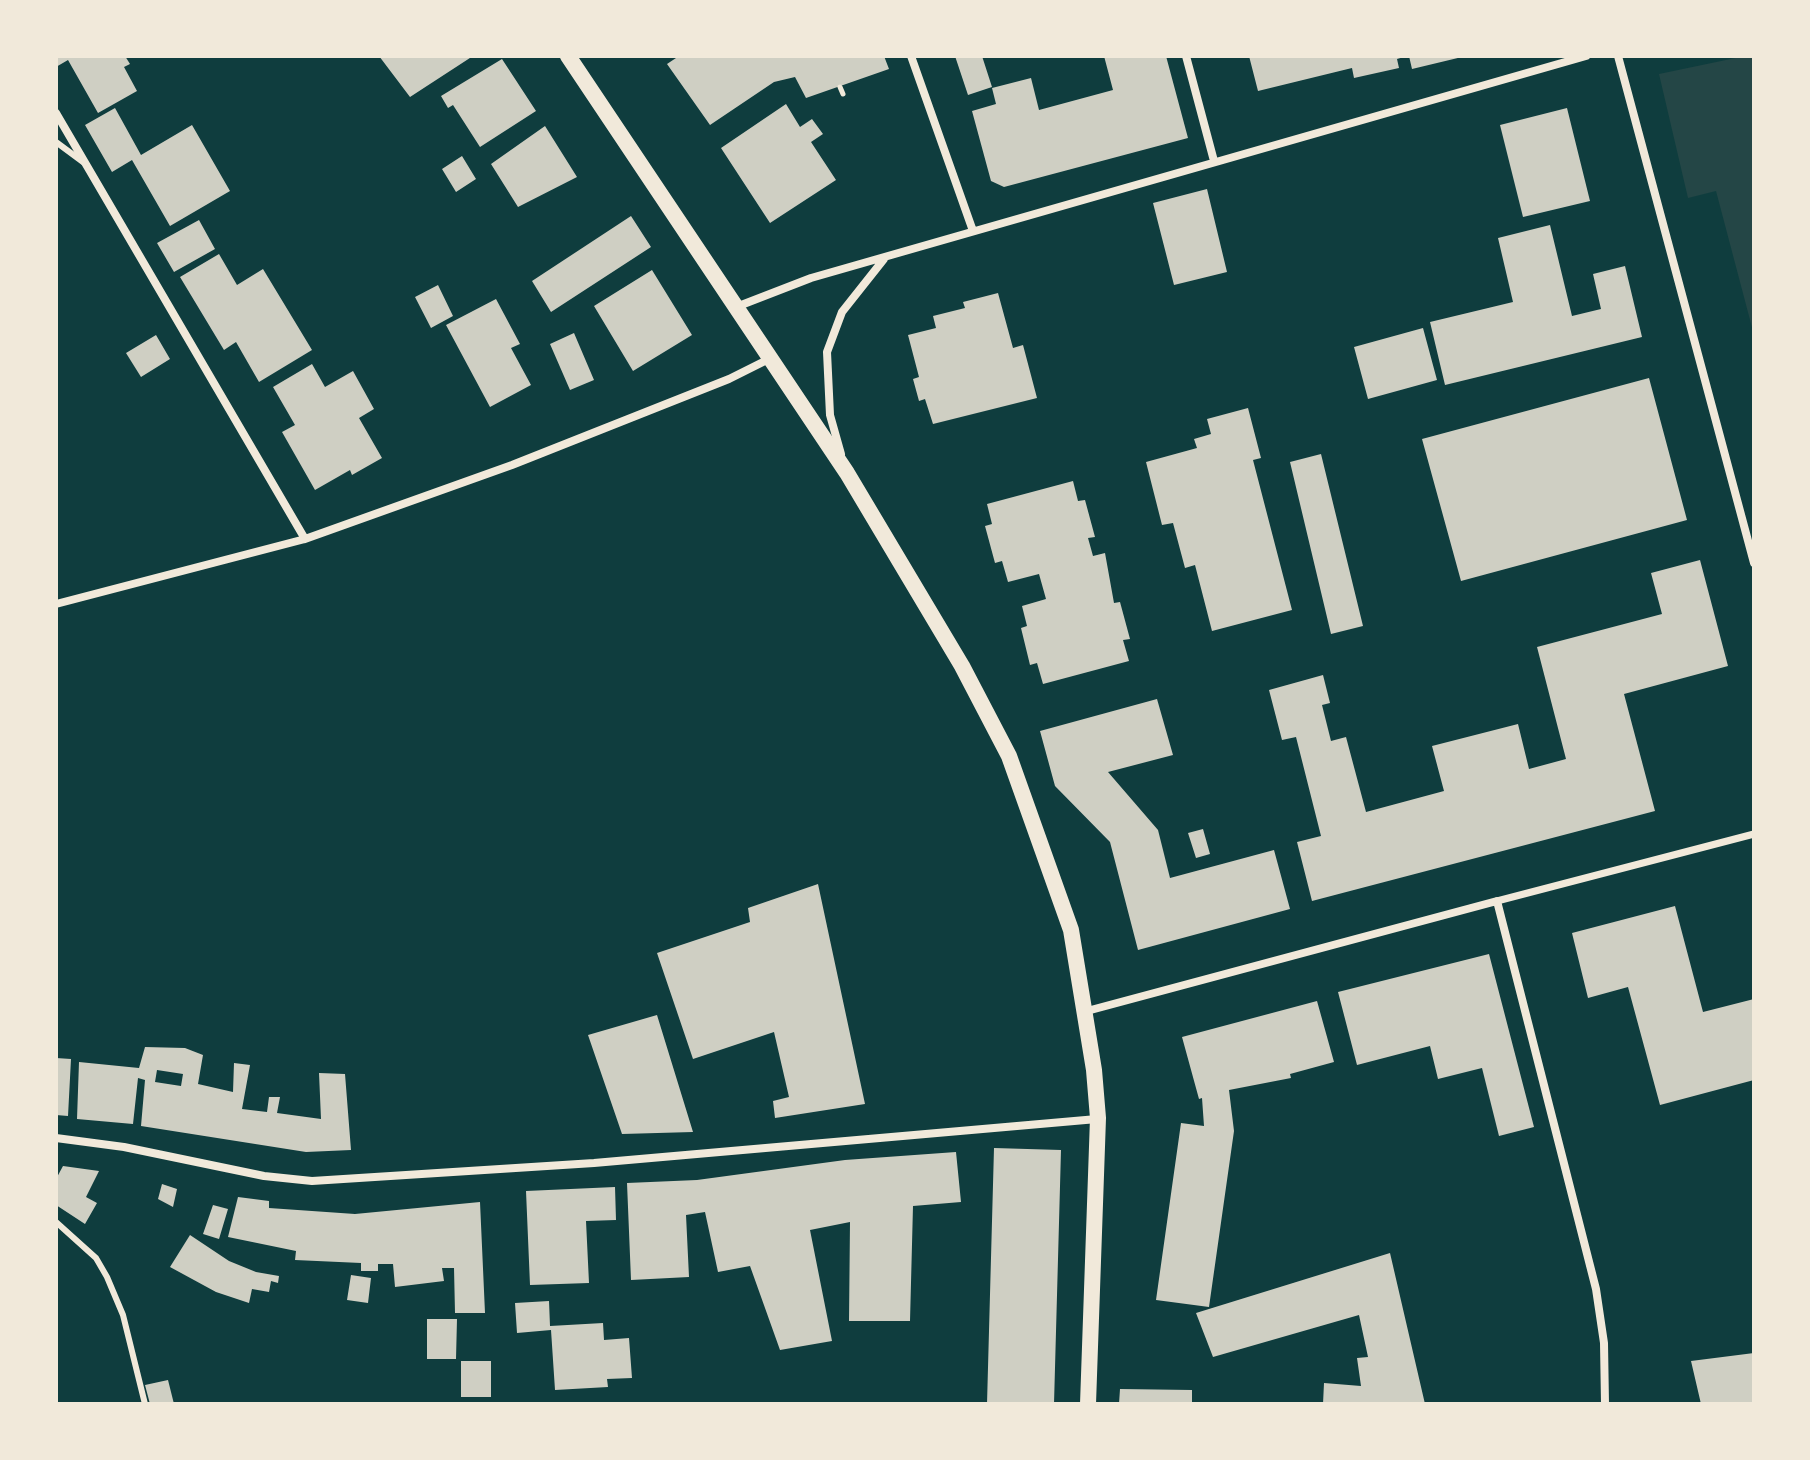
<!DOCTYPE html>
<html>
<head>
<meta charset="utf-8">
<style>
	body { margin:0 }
	#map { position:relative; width:1810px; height:1460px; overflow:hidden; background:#0f3d3e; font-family:Karla,sans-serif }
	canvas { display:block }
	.frame { position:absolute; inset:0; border:58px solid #f1e9da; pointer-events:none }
</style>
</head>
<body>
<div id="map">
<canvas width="1810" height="1460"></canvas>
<div class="frame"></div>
</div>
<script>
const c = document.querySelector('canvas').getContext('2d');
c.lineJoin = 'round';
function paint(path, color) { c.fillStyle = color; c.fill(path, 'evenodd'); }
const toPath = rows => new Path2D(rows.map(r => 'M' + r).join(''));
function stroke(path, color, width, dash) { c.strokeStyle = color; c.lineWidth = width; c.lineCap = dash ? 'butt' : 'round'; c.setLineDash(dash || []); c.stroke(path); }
paint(toPath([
	[1745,56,1754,56,1754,335,1716,191,1688,198,1659,74]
]), '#244646');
paint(toPath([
	[56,56,125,56,130,64,124,67,137,91,98,113,68,60,56,67],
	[379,56,473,56,410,97],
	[679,56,884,56,889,69,806,98,795,77,774,82,710,125,667,64],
	[955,56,982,56,992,87,968,95],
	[1104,56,1166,56,1188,138,1004,187,991,181,972,111,996,104,992,88,1031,78,1039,110,1113,90],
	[1249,56,1404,56,1404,57,1397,59,1399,68,1354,78,1352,68,1258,91],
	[1409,56,1462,56,1462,57,1412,69],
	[502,59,536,111,480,147,453,105,448,108,441,96],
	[786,104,800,127,812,119,823,134,811,142,836,180,770,223,721,148],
	[115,108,141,155,192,125,230,191,170,226,132,160,112,172,85,125],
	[1567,108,1590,201,1523,217,1500,125],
	[545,126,577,177,518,207,491,164],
	[462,156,476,179,456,192,442,169],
	[1207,189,1227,272,1174,285,1153,203],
	[631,216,651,247,551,312,532,281],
	[199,220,215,249,174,272,157,243],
	[1550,225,1572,316,1601,309,1593,274,1625,266,1642,337,1445,385,1430,322,1513,302,1498,238],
	[219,254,237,285,263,269,312,350,259,382,236,342,224,350,180,277],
	[652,270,692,335,633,371,594,306],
	[438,285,453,316,431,328,415,297],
	[998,293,1013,348,1023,345,1037,398,933,424,925,399,919,401,913,379,919,377,908,335,936,328,933,316,965,308,963,302],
	[496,299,520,344,511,348,531,385,490,407,446,325],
	[1423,328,1437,380,1368,399,1354,347],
	[574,333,594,380,570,390,550,344],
	[156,335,170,359,141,377,126,353],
	[312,364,325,387,353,371,374,409,359,418,382,458,352,475,350,470,315,490,282,432,295,425,273,387],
	[1649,378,1687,520,1461,581,1422,439],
	[1248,408,1261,458,1253,460,1292,610,1212,631,1195,565,1185,568,1173,523,1162,525,1146,462,1197,448,1194,439,1211,434,1207,419],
	[1321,454,1363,626,1331,634,1290,462],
	[1073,481,1078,501,1085,500,1095,537,1088,538,1093,556,1105,553,1114,603,1120,602,1130,639,1123,640,1129,661,1043,684,1037,663,1030,665,1021,628,1027,626,1022,606,1046,599,1039,574,1008,582,1002,561,995,563,985,526,992,524,987,504],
	[1700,560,1728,666,1624,694,1655,811,1312,901,1297,842,1321,836,1296,737,1282,740,1269,690,1323,675,1330,703,1322,705,1331,741,1346,737,1366,812,1444,791,1432,746,1518,724,1529,769,1566,759,1537,647,1662,614,1651,573],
	[1157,699,1173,755,1108,772,1158,830,1170,878,1274,850,1290,909,1138,950,1110,842,1055,786,1040,731],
	[1203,829,1210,854,1196,858,1188,833],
	[818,884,865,1104,775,1118,773,1101,789,1097,774,1032,693,1059,657,953,750,922,748,908],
	[1675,906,1703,1012,1754,999,1754,1080,1660,1105,1628,987,1588,998,1572,933],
	[1489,954,1534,1127,1499,1136,1482,1068,1438,1079,1430,1046,1357,1065,1338,992],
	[1317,1001,1334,1062,1290,1074,1291,1078,1229,1090,1234,1131,1209,1307,1156,1300,1181,1123,1204,1126,1202,1098,1199,1099,1182,1037],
	[657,1015,693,1132,622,1134,588,1035],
	[145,1047,185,1048,203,1055,198,1084,233,1092,234,1063,250,1065,242,1109,267,1112,269,1097,280,1097,277,1113,321,1119,319,1073,345,1074,351,1150,306,1152,141,1126,145,1080,138,1078,133,1124,77,1119,79,1062,139,1068],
	[157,1070,183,1074,181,1086,155,1082],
	[56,1058,71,1059,68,1116,56,1115],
	[994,1148,1061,1150,1054,1404,987,1404],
	[956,1152,961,1202,913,1206,910,1321,849,1321,850,1222,810,1230,832,1341,780,1350,750,1266,718,1272,705,1212,686,1215,689,1277,631,1280,627,1183,697,1180,845,1160],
	[63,1166,99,1171,86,1197,97,1203,85,1224,56,1205,56,1179],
	[162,1184,177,1189,173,1207,158,1199],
	[615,1187,616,1220,586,1221,589,1283,530,1285,526,1191],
	[238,1197,269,1201,269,1208,355,1214,480,1202,485,1313,455,1313,454,1268,442,1268,444,1281,395,1287,393,1264,378,1264,378,1271,361,1271,361,1263,295,1260,296,1251,228,1237],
	[213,1205,228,1209,219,1239,203,1234],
	[190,1235,229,1261,256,1272,279,1276,278,1283,271,1281,269,1292,252,1289,249,1303,216,1292,170,1267],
	[1390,1253,1425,1404,1323,1404,1324,1383,1361,1386,1357,1358,1368,1357,1359,1315,1213,1357,1196,1313],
	[351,1275,371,1278,368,1303,347,1300],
	[549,1301,550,1326,603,1323,604,1340,629,1338,632,1378,607,1379,608,1387,555,1390,551,1330,517,1333,515,1303],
	[427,1319,457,1319,456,1359,427,1359],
	[1754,1353,1754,1404,1701,1404,1691,1361],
	[461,1361,491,1361,491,1397,461,1397],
	[168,1380,174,1404,150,1404,145,1385],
	[1120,1389,1192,1390,1192,1404,1119,1404]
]), '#cfcfc3');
stroke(toPath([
	[840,87,843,94]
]), '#f1e9da', 5);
stroke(toPath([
	[56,142,83,162],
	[56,1222,96,1258,107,1277,123,1315,145,1404]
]), '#f1e9da', 6);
stroke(toPath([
	[1497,901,1754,834]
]), '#f1e9da', 7);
stroke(toPath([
	[911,56,973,231],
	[1186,56,1214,161],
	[1618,56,1754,563],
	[56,113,305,539],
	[736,307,811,278,1586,56],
	[841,454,830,415,827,352,842,312,884,259],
	[56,604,305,539,512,465,729,379,769,359],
	[1087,1011,1497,901,1596,1289,1604,1343,1605,1404],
	[56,1138,124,1147,264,1176,312,1181,594,1163,1097,1119]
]), '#f1e9da', 8);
stroke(toPath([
	[568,56,847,473,962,666,1009,756,1071,930,1094,1070,1098,1118,1088,1404]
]), '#f1e9da', 16);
</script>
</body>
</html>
